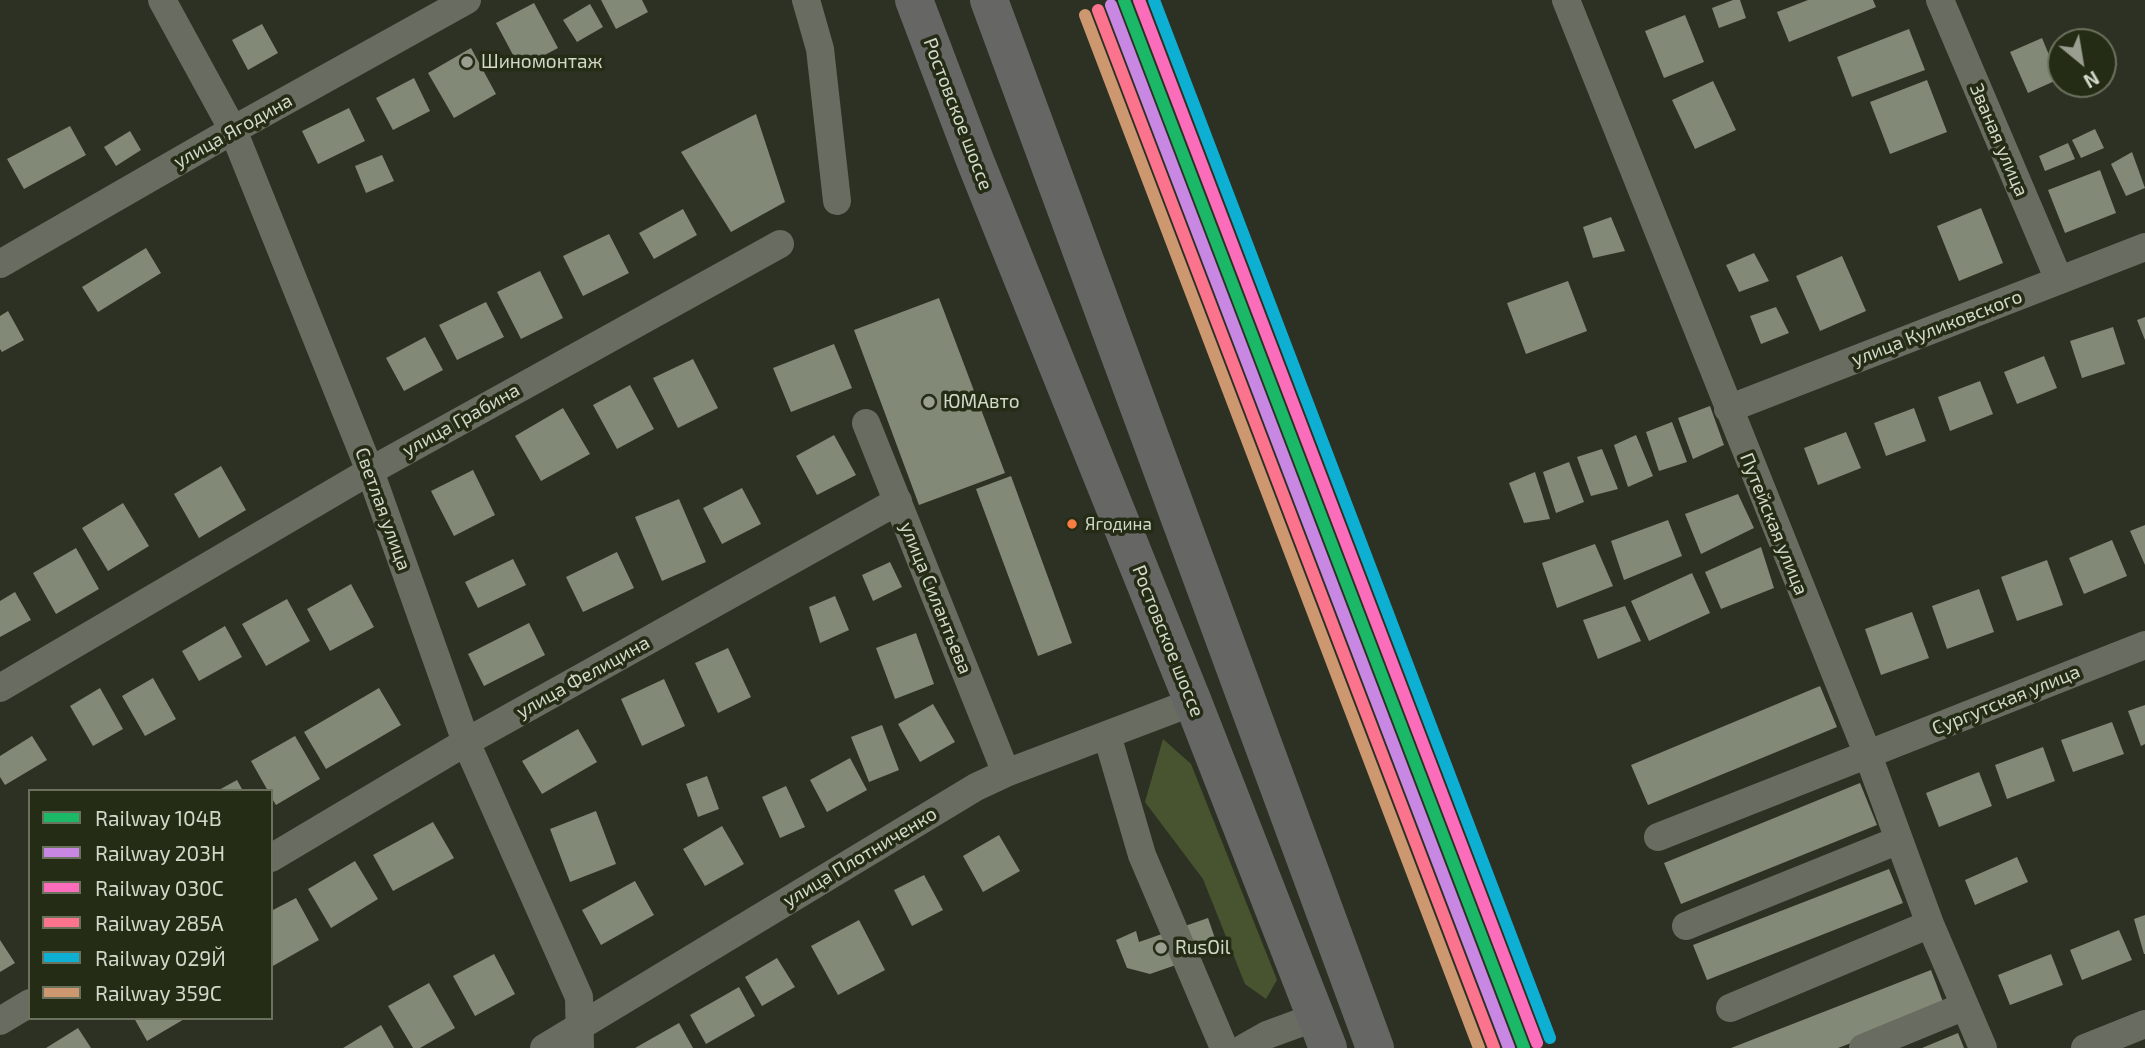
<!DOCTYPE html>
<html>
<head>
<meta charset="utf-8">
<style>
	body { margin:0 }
	#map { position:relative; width:2145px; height:1048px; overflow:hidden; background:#2d3124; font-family:"Exo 2",sans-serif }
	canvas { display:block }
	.legend { position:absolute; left:28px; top:789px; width:245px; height:231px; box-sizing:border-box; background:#242c15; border:2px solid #6a715d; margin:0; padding:9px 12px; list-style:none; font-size:21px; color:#d3d9ca }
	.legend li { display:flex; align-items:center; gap:14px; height:35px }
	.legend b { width:35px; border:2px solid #6a715d }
	.north { position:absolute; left:2047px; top:28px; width:70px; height:70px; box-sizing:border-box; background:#242c15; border:2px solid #6a715d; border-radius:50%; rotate:150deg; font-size:19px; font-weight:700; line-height:28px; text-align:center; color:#d3d9ca }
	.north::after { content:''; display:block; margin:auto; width:24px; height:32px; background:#999e90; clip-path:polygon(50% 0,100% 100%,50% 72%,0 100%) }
</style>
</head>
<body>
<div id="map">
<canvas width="2145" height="1048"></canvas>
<ul class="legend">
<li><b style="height:9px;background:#1ab867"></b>Railway 104В</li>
<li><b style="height:9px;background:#c787e3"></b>Railway 203Н</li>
<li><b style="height:9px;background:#fb6dba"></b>Railway 030C</li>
<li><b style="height:9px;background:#fc738d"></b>Railway 285А</li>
<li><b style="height:9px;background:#0dafd3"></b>Railway 029Й</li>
<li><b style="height:9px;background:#cd976f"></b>Railway 359С</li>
</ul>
<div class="north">N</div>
</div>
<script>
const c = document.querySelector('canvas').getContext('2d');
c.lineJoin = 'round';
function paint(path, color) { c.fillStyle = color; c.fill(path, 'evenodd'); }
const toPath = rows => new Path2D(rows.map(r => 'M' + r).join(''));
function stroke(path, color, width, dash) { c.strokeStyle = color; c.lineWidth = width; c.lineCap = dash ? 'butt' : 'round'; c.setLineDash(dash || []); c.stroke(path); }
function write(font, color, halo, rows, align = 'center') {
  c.font = font + ' "Exo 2",sans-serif'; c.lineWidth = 7; c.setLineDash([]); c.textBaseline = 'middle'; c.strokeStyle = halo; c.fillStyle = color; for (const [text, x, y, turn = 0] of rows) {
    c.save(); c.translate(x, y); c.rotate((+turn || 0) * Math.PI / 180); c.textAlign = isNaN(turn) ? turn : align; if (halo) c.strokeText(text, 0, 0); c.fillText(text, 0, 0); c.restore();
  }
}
paint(toPath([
	[1163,739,1191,764,1277,980,1266,999,1245,984,1203,879,1145,802]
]), '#485430');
paint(toPath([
	[601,0,642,0,648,12,616,29],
	[1733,0,1740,0,1746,18,1719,28,1712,8],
	[1808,0,1873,0,1876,7,1789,42,1777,12],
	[534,3,558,48,520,68,496,23],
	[590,4,603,27,577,42,563,20],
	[1685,15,1704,62,1664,78,1645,31],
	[262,24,278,53,248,70,232,40],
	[1909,29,1925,70,1852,97,1837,57],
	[2042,38,2059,79,2028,93,2010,52],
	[471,48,496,94,454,118,428,73],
	[414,78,430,111,393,130,376,98],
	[1927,80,1947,132,1890,154,1870,102],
	[1713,81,1736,130,1695,149,1672,100],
	[349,108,365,141,318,164,302,131],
	[756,114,785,202,731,232,681,152],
	[70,126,86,155,24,189,7,159],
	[2095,129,2104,148,2081,158,2072,140],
	[130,131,141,150,116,166,104,147],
	[2068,143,2075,159,2045,171,2039,156],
	[2132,152,2145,188,2126,196,2111,164],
	[382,155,394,181,366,193,355,166],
	[2100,170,2116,213,2065,233,2048,190],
	[1981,208,2003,263,1959,281,1937,226],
	[683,209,697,235,654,259,639,233],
	[1611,217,1625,251,1593,258,1583,227],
	[609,234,629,273,583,296,563,256],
	[146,248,161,273,98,312,82,287],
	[1754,253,1769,281,1739,292,1726,265],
	[1842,256,1866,311,1820,331,1796,276],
	[540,271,563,318,521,339,497,292],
	[1568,281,1587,331,1526,354,1507,303],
	[939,298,1005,473,919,505,854,330],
	[486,302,504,337,457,360,439,325],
	[1776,307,1789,333,1761,344,1750,316],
	[8,311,24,340,2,352,0,349,0,316],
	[2145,317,2145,340,2137,320],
	[2113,327,2125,364,2082,378,2070,341],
	[425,337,443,370,404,391,386,358],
	[834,344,852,388,791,412,773,368],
	[2044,356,2057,388,2017,404,2004,372],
	[693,359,718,408,678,428,653,378],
	[1980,381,1993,414,1950,431,1938,397],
	[630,385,654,429,617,449,593,405],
	[1710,406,1724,445,1693,459,1678,418],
	[563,408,590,454,541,481,515,436],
	[1914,408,1926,441,1886,456,1874,423],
	[1672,422,1687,462,1659,471,1646,432],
	[1846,432,1861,468,1818,485,1804,448],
	[834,435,856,475,817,495,796,456],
	[1636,435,1653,476,1628,487,1614,445],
	[1602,449,1618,489,1591,496,1577,457],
	[1569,462,1584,502,1556,513,1543,472],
	[221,466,246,510,199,538,174,494],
	[473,470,495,515,454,536,431,491],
	[1535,472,1550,519,1524,523,1509,483],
	[1011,476,1072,643,1038,656,976,489],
	[742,488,761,524,722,544,703,508],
	[1738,494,1754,528,1701,554,1685,514],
	[679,499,706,562,662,581,635,517],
	[123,503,149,546,108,571,82,528],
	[1668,520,1682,556,1624,580,1611,541],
	[2145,525,2145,565,2130,531],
	[2112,540,2127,576,2084,594,2069,558],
	[1595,544,1613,586,1557,608,1542,563],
	[1761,547,1774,588,1721,609,1705,572],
	[76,548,99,589,56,614,33,573],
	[617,552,634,588,583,612,566,577],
	[513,559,526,585,478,608,465,582],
	[2047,560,2063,605,2017,621,2001,577],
	[890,562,902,587,873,601,862,575],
	[1692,573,1710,613,1649,641,1631,601],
	[351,584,374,627,330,651,307,609],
	[1979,589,1994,632,1947,649,1932,606],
	[15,592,31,620,0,637,0,601],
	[835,596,849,630,820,643,809,607],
	[287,599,310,641,266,666,242,624],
	[1625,606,1641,641,1598,659,1583,620],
	[1912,612,1929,658,1881,675,1865,629],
	[529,623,545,655,484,686,468,654],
	[225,626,242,657,199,681,182,651],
	[916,633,934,684,895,699,876,648],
	[728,648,751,697,718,713,695,663],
	[153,678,176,719,145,736,122,696],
	[664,679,685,726,642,746,621,699],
	[1820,686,1837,727,1648,805,1631,765],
	[100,688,123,729,93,746,70,706],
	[379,688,401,725,326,769,304,732],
	[933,704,955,742,920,762,898,724],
	[2145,705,2145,744,2141,746,2128,711],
	[2112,722,2124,754,2073,772,2061,740],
	[882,725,899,770,869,782,851,737],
	[578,729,597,762,542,794,522,761],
	[32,736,47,760,5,785,0,777,0,756],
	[295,736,320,779,276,805,271,797,271,791,268,791,251,761],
	[2043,747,2055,781,2007,799,1995,765],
	[850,758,867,790,827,812,810,780],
	[1979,772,1992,806,1939,827,1926,793],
	[707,776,719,809,698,817,686,784],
	[237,780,243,791,217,791],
	[1860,783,1877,825,1681,904,1664,863],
	[786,786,805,827,780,838,762,797],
	[596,811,616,864,570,882,550,829],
	[433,822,454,858,393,891,373,855],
	[722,826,744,864,705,886,683,849],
	[999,835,1020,871,983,892,963,856],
	[2017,857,2028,882,1975,905,1965,880],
	[355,861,378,899,331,928,308,889],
	[1889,869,1903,903,1707,980,1693,945],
	[924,875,943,910,912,926,894,890],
	[635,881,654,915,601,945,582,910],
	[296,898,319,940,271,967,271,911],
	[2145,915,2145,954,2144,954,2134,919],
	[1208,918,1219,950,1150,974,1127,968,1116,940,1136,931,1139,942],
	[859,920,885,970,838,995,811,946],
	[2119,930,2132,960,2082,980,2070,950],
	[0,940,15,963,0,972],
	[494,954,515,994,475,1016,453,976],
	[2051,954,2063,985,2010,1005,1998,975],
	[777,958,795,987,762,1006,745,977],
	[1931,970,1945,1007,1838,1048,1731,1048],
	[429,983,455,1028,420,1048,413,1048,388,1006],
	[739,987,755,1016,706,1044,690,1015],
	[134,1018,186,1018,147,1041],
	[679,1023,693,1048,635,1048],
	[381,1025,394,1048,343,1048],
	[78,1028,91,1048,46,1048],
	[1958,1033,1964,1048,1922,1048]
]), '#828976');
stroke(toPath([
	[162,0,233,130,370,471,466,742,579,997,580,1048],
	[806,0,820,49,837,201],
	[1566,0,1868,755,1930,924,1983,1048],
	[1940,0,2059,280],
	[0,264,233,130,467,0],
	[1728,409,2145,247],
	[866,423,1006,773],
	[0,688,370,471,780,244],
	[1107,735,1142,855,1224,1048],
	[1658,837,2145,645],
	[271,858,466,742,898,501],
	[1686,926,1899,840],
	[1730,1008,1930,924],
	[0,1021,30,1003],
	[544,1048,976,787,1006,773,1193,702],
	[1244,1048,1267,1035,1316,1017],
	[1863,1048,1965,1006],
	[2085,1048,2145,1024]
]), '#686c61', 28);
stroke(toPath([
	[914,0,976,163,1193,702,1328,1048],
	[989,0,1375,1048]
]), '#666665', 38);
stroke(toPath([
	[1124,0,1524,1048]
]), '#1ab867', 12);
stroke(toPath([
	[1111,5,1509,1048]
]), '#c787e3', 12);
stroke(toPath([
	[1139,0,1537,1043]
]), '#fb6dba', 12);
stroke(toPath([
	[1098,10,1494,1048]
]), '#fc738d', 12);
stroke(toPath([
	[1154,0,1550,1038]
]), '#0dafd3', 12);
stroke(toPath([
	[1085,15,1479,1048]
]), '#cd976f', 12);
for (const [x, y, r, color] of [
	[467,62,7,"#999e90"],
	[929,402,7,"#999e90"],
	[1072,524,6,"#f77d43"],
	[1161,948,7,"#999e90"]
]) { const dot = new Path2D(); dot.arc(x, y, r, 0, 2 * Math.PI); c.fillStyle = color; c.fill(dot); stroke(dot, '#242c15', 2.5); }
write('17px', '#d3d9ca', '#242c15', [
	["Ягодина",1085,524]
], 'left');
write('19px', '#d3d9ca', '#242c15', [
	["Шиномонтаж",481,62],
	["ЮМАвто",943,402],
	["RusOil",1175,948]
], 'left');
write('19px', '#d3d9ca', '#242c15', [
	["Ростовское шоссе",958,114,69],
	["улица Ягодина",233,131,-29],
	["Званая улица",1999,140,67],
	["улица Куликовского",1937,328,-21],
	["улица Грабина",461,420,-29],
	["Светлая улица",383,509,70],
	["Путейская улица",1774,524,68],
	["улица Силантьева",936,598,68],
	["Ростовское шоссе",1168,641,68],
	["улица Фелицина",583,677,-29],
	["Сургутская улица",2006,700,-22],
	["улица Плотниченко",860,857,-31]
]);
</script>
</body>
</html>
